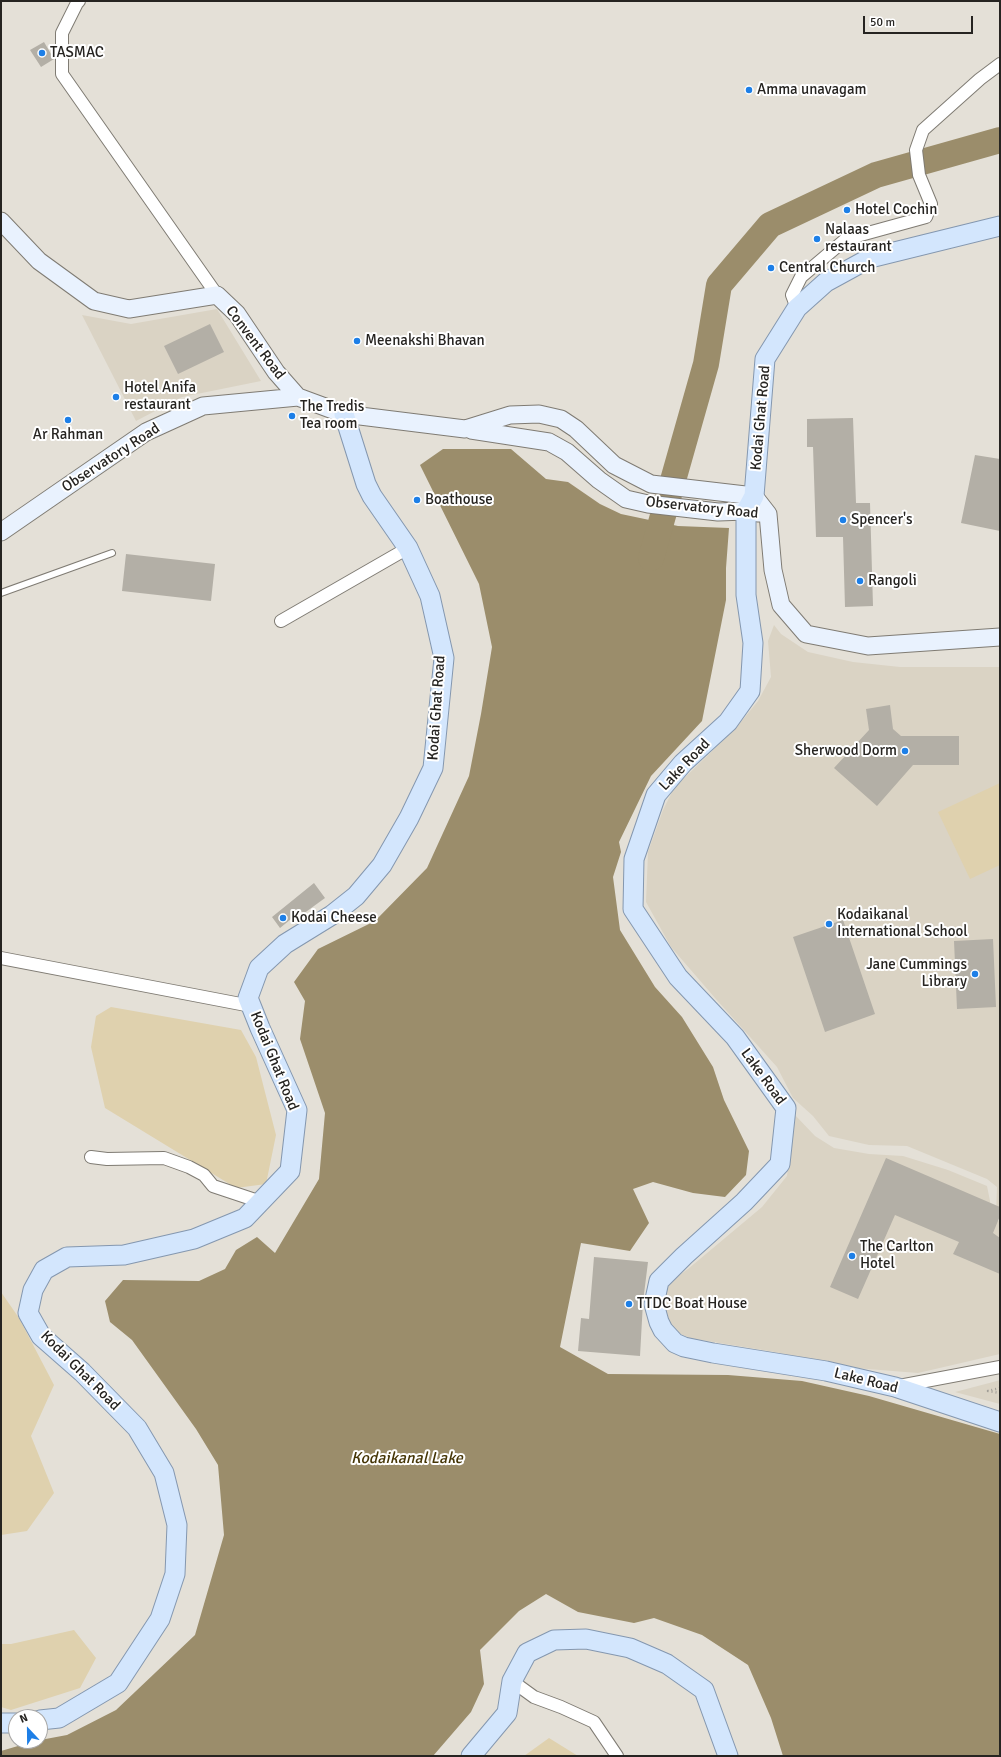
<!DOCTYPE html>
<html>
<head>
<meta charset="utf-8">
<style>
	body { margin:0 }
	#map { position:relative; width:1001px; height:1757px; overflow:hidden; background:#e4e0d7; font-family:Signika,sans-serif }
	canvas { display:block }
	.frame { position:absolute; inset:0; border:2px solid #262421; pointer-events:none }
	.north { position:absolute; left:8px; top:1709px; width:40px; height:40px; box-sizing:border-box; background:#fff; border:1px solid #a8a7a6; border-radius:50%; rotate:338deg; font-size:11px; font-weight:700; line-height:16px; text-align:center; color:#262421 }
	.north::after { content:''; display:block; margin:auto; width:14px; height:18px; background:#1d7fe7; clip-path:polygon(50% 0,100% 100%,50% 72%,0 100%) }
	.scale { position:absolute; left:863px; top:16px; width:110px; height:18px; box-sizing:border-box; border:2px solid #262421; border-top:0; padding-left:5px; font-size:12px; line-height:14px; white-space:nowrap; color:#262421; -webkit-text-stroke:3px #fff; paint-order:stroke }
</style>
</head>
<body>
<div id="map">
<canvas width="1001" height="1757"></canvas>
<div class="frame"></div>
<div class="north">N</div>
<div class="scale">50 m</div>
</div>
<script>
const c = document.querySelector('canvas').getContext('2d');
c.lineJoin = 'round';
function paint(path, color) { c.fillStyle = color; c.fill(path, 'evenodd'); }
const toPath = rows => new Path2D(rows.map(r => 'M' + r).join(''));
function stroke(path, color, width, dash) { c.strokeStyle = color; c.lineWidth = width; c.lineCap = dash ? 'butt' : 'round'; c.setLineDash(dash || []); c.stroke(path); }
function write(font, color, halo, rows, align = 'center') {
  c.font = font + ' Signika,sans-serif'; c.lineWidth = 4; c.setLineDash([]); c.textBaseline = 'middle'; c.strokeStyle = halo; c.fillStyle = color; for (const [text, x, y, turn = 0] of rows) {
    c.save(); c.translate(x, y); c.rotate((+turn || 0) * Math.PI / 180); c.textAlign = isNaN(turn) ? turn : align; if (halo) c.strokeText(text, 0, 0); c.fillText(text, 0, 0); c.restore();
  }
}
paint(toPath([
	[217,309,261,381,182,397,136,421,82,315,131,324],
	[774,625,781,634,808,652,853,662,900,667,1000,667,1000,1218,996,1215,997,1187,987,1179,907,1146,869,1145,829,1136,813,1116,793,1098,777,1067,715,998,671,947,646,902,648,852,663,810,674,788,736,728,758,701,771,677,768,641],
	[795,1115,815,1136,834,1148,869,1154,903,1156,948,1170,987,1186,993,1216,1000,1222,1000,1354,918,1373,855,1368,775,1352,689,1338,669,1328,665,1309,667,1284,688,1269,762,1207,787,1176],
	[1000,1380,1000,1404,955,1392,993,1382]
]), '#dad3c4');
paint(toPath([
	[1000,783,1000,865,970,879,938,812],
	[111,1007,241,1030,256,1057,276,1135,266,1184,236,1188,105,1108,91,1047,96,1016],
	[1,1292,19,1318,54,1385,31,1436,54,1493,27,1531,1,1535],
	[74,1630,96,1658,80,1688,11,1710,1,1707,1,1644,11,1644],
	[549,1738,578,1756,524,1756]
]), '#dfd1ae');
paint(toPath([
	[443,449,511,449,546,479,568,482,600,504,621,514,678,526,729,528,726,568,726,600,702,721,651,776,619,842,621,852,613,877,620,930,655,987,682,1017,713,1067,724,1100,749,1151,746,1175,725,1197,693,1193,653,1182,633,1189,649,1223,630,1251,581,1243,560,1347,608,1374,728,1375,802,1381,869,1396,1000,1434,1000,1756,783,1756,771,1718,748,1665,702,1635,654,1618,634,1623,578,1612,546,1594,519,1611,480,1650,484,1684,471,1712,433,1756,1,1756,1,1751,35,1741,67,1735,116,1710,195,1635,224,1535,218,1465,196,1429,132,1340,110,1322,105,1301,123,1280,199,1281,225,1269,236,1250,257,1237,275,1253,319,1179,325,1113,300,1039,305,1001,294,982,318,949,375,921,427,868,469,776,481,714,492,647,479,584,420,465]
]), '#9b8d6b');
stroke(toPath([
	[651,558,706,364,719,285,770,225,876,175,1000,140]
]), '#9b8d6b', 26);
paint(toPath([
	[44,42,54,59,41,67,30,50],
	[210,324,224,352,178,374,164,346],
	[853,418,856,503,870,503,873,606,845,607,843,537,816,537,813,447,807,447,807,419],
	[975,455,1000,459,1000,531,961,523],
	[126,554,215,564,211,601,122,591],
	[890,705,893,729,901,736,959,736,959,765,913,765,877,806,834,768,869,730,866,709],
	[314,883,325,898,303,914,301,911,280,928,272,917],
	[843,920,875,1014,825,1032,793,937],
	[993,939,996,1007,957,1009,954,941],
	[886,1158,1000,1207,1000,1216,993,1233,1000,1238,1000,1274,953,1254,959,1242,895,1215,858,1299,830,1287],
	[594,1257,648,1262,643,1302,640,1356,578,1351,581,1318,589,1319]
]), '#b3afa6');
const service = toPath([
	[1,593,112,553]
]);
const minor = toPath([
	[79,1,77,3,62,33,62,74,217,295],
	[797,308,792,295,801,277,846,239,926,217,931,204,919,175,916,150,923,130,980,79,1000,64],
	[281,621,408,548],
	[1,958,251,1006],
	[91,1157,107,1159,164,1158,189,1167,204,1175,213,1186,261,1202],
	[899,1386,1000,1367],
	[512,1681,534,1697,561,1707,594,1722,617,1756]
]);
const secondary = toPath([
	[1,221,39,261,94,301,129,309,217,295,237,314,276,372,298,397],
	[471,430,549,442,567,452,599,480,626,499,648,504,718,512,746,511,759,513],
	[1,532,146,432,203,406,298,397,344,414,465,429,510,415,539,414,561,419,576,429,614,465,651,484,754,496,768,514,773,570,781,605,806,634,868,646,1000,637]
]);
const primary = toPath([
	[1000,226,870,258,826,282,797,308,765,359,754,496,746,511,746,595,753,643,750,691,728,722,683,763,656,795,634,859,633,909,678,977,735,1037,786,1108,780,1164,744,1202,684,1256,659,1281,654,1304,659,1322,663,1330,675,1343,684,1347,713,1353,826,1371,895,1387,1000,1422],
	[40,1720,59,1718,118,1683,160,1619,175,1574,177,1525,164,1473,137,1428,82,1372,41,1336,28,1313,33,1290,44,1270,67,1257,124,1255,194,1239,245,1218,290,1171,297,1110,260,1028,248,998,259,968,285,944,332,915,356,896,382,865,409,818,433,768,444,658,430,596,408,548,372,496,366,484,344,414],
	[1,1723,16,1723],
	[471,1756,507,1713,512,1681,527,1653,554,1640,586,1639,630,1648,667,1664,704,1690,728,1756]
]);
stroke(service, '#7f7b73', 8);
stroke(minor, '#7f7b73', 14);
stroke(secondary, '#7f7b73', 19);
stroke(primary, '#8497af', 21);
stroke(toPath([
	[1000,1388,988,1391,1000,1393]
]), '#a19e97', 2.5, [1, 3]);
stroke(service, '#fff', 6);
stroke(minor, '#fff', 12);
stroke(secondary, '#e9f2fe', 17);
stroke(primary, '#d3e6fd', 19);
for (const [x, y, r, color] of [
	[42,53,4,"#1d7fe7"],
	[749,90,4,"#1d7fe7"],
	[847,210,4,"#1d7fe7"],
	[817,239,4,"#1d7fe7"],
	[771,268,4,"#1d7fe7"],
	[357,341,4,"#1d7fe7"],
	[116,397,4,"#1d7fe7"],
	[292,416,4,"#1d7fe7"],
	[68,420,4,"#1d7fe7"],
	[417,500,4,"#1d7fe7"],
	[843,520,4,"#1d7fe7"],
	[860,581,4,"#1d7fe7"],
	[905,751,4,"#1d7fe7"],
	[283,918,4,"#1d7fe7"],
	[829,924,4,"#1d7fe7"],
	[975,974,4,"#1d7fe7"],
	[852,1256,4,"#1d7fe7"],
	[629,1304,4,"#1d7fe7"]
]) { const dot = new Path2D(); dot.arc(x, y, r, 0, 2 * Math.PI); c.fillStyle = color; c.fill(dot); stroke(dot, '#fff', 1.5); }
write('15px', '#262421', '#fff', [
	["TASMAC",50,53],
	["Amma unavagam",757,90],
	["Hotel Cochin",855,210],
	["Nalaas",825,230],
	["restaurant",825,247],
	["Central Church",779,268],
	["Meenakshi Bhavan",365,341],
	["Hotel Anifa",124,388],
	["restaurant",124,405],
	["The Tredis",300,407],
	["Tea room",300,424],
	["Ar Rahman",68,435,"center"],
	["Boathouse",425,500],
	["Spencer's",851,520],
	["Rangoli",868,581],
	["Sherwood Dorm",897,751,"right"],
	["Kodaikanal",837,915],
	["International School",837,932],
	["Kodai Cheese",291,918],
	["Jane Cummings",967,965,"right"],
	["Library",967,982,"right"],
	["The Carlton",860,1247],
	["Hotel",860,1264],
	["TTDC Boat House",637,1304]
], 'left');
write('15px', '#262421', '#fff', [
	["Convent Road",255,343,53],
	["Kodai Ghat Road",761,418,-85],
	["Observatory Road",111,458,-33],
	["Observatory Road",702,508,6],
	["Kodai Ghat Road",437,708,-86],
	["Lake Road",685,765,-46],
	["Kodai Ghat Road",274,1061,68],
	["Lake Road",763,1077,54],
	["Kodai Ghat Road",80,1371,45],
	["Lake Road",866,1381,14]
]);
write('italic 16px', '#453506', '#fff', [
	["Kodaikanal Lake",407,1459]
]);
</script>
</body>
</html>
